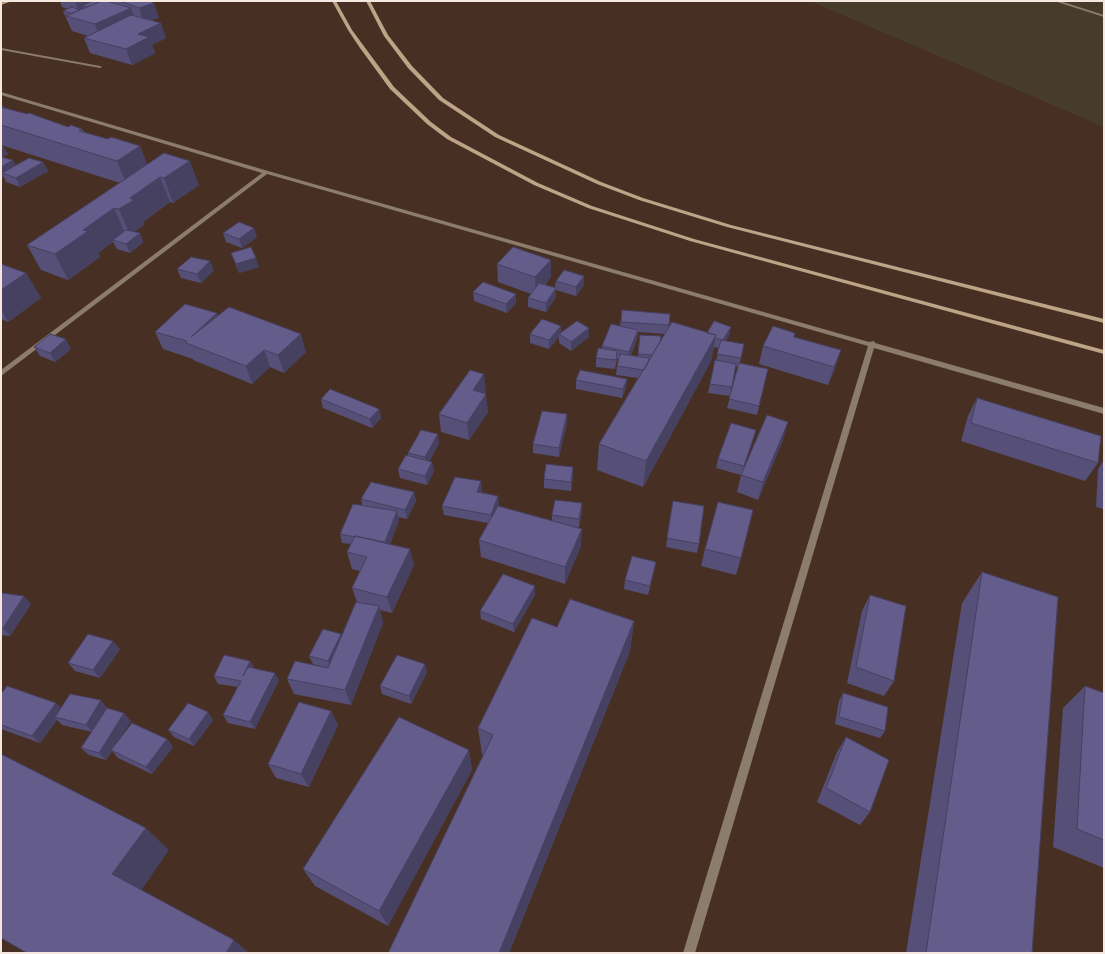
<!DOCTYPE html>
<html>
<head>
<meta charset="utf-8">
<style>
	body { margin:0 }
	#map { position:relative; width:1105px; height:954px; overflow:hidden; background:#473023; font-family:"Public Sans",sans-serif }
	canvas { display:block }
	.frame { position:absolute; inset:0; border:2px solid #f6e7df; pointer-events:none }
</style>
</head>
<body>
<div id="map">
<canvas width="1105" height="954"></canvas>
<div class="frame"></div>
</div>
<script>
const c = document.querySelector('canvas').getContext('2d');
c.lineJoin = 'round';
function paint(path, color) { c.fillStyle = color; c.fill(path, 'evenodd'); }
const toPath = rows => new Path2D(rows.map(r => 'M' + r).join(''));
function stroke(path, color, width, dash) { c.strokeStyle = color; c.lineWidth = width; c.lineCap = dash ? 'butt' : 'round'; c.setLineDash(dash || []); c.stroke(path); }
paint(toPath([
	[810,1,1104,1,1104,127]
]), '#473c2c');
paint(toPath([
	[1054,1,1060,1,1104,15,1104,17,1054,1]
]), '#8c7c6b');
paint(toPath([
	[1,48,100,66,102,67,100,68,1,50,1,48],
	[1,92,268,171,869,342,874,341,875,343,1104,408,1104,414,874,348,695,953,683,953,868,346,267,174,1,376,1,370,262,173,1,95,1,92]
]), '#8c7c6b');
paint(toPath([
	[6,1,12,1,1,5,1,3,6,1],
	[332,1,336,1,352,30,394,87,431,122,451,137,538,183,592,206,694,239,1104,350,1104,354,690,241,588,208,534,185,447,139,427,124,390,89,360,48,348,30,332,1],
	[366,1,370,1,388,35,412,66,443,98,499,135,601,182,643,198,731,225,1104,319,1104,323,727,227,639,200,597,184,495,137,439,100,408,68,384,36,366,1]
]), '#bda487');
paint(toPath([
	[60,1,150,1,159,18,151,20,166,38,152,45,155,53,132,65,90,53,84,38,88,36,72,31,63,11,68,9,62,7],
	[1,104,5,108,68,127,82,129,84,132,108,139,140,146,147,165,199,185,173,203,170,202,143,222,144,225,134,232,140,233,143,242,130,253,117,249,113,242,98,253,100,257,68,280,41,270,27,245,120,183,1,145],
	[1,145,3,146,8,154,3,157,16,165,43,162,48,171,20,187,6,182,4,177,2,178,1,178],
	[223,233,257,237,242,248,226,242],
	[231,253,259,267,239,273],
	[1,264,26,273,41,298,8,322,1,319],
	[497,264,551,277,545,285,555,287,556,281,584,285,576,296,556,290,556,297,546,312,528,307,528,298,531,294,498,282],
	[177,269,214,270,201,283,181,278],
	[473,292,516,294,516,303,507,313,474,301],
	[622,310,670,314,669,329,707,333,729,336,726,341,744,344,740,363,768,369,757,415,727,408,738,367,735,366,730,396,708,393,715,360,716,361,719,348,714,347,711,361,643,487,597,470,599,444,638,378,616,375,617,366,618,359,617,359,615,369,596,367,596,358,602,349,602,346,620,326],
	[638,332,665,334,660,342,640,335,638,356,631,355,637,339],
	[218,316,306,352,284,373,270,367,252,384,193,360,193,359,163,349,155,332],
	[589,328,589,337,571,351,559,343,559,337,549,349,530,343,530,334,561,333],
	[763,346,841,350,835,368,828,385,759,364],
	[34,347,71,349,55,362,40,356],
	[627,379,626,388,622,398,576,389,576,380],
	[486,392,485,394,488,412,469,440,441,432,439,414],
	[977,398,1098,463,1085,481,961,441,968,416],
	[321,399,379,409,381,418,372,428,323,408],
	[567,414,567,423,559,457,533,453,533,444],
	[753,439,742,474,783,440,758,500,737,492,741,475,716,468,718,459],
	[439,443,429,462,432,462,434,471,427,485,400,478,398,469,408,456,408,453],
	[1104,460,1104,509,1096,507,1098,469],
	[573,467,573,476,571,491,544,488,544,479],
	[482,490,481,492,498,496,499,506,552,521,552,515,582,503,582,512,579,527,572,527,581,546,565,584,481,557,479,540,488,523,444,515,442,506],
	[414,492,416,501,407,519,398,517,399,520,390,544,414,565,392,613,380,610,383,623,351,705,294,694,287,679,324,667,313,664,309,656,341,634,342,636,357,602,352,588,360,571,352,569,347,552,351,544,342,543,340,534,362,505,361,499],
	[673,501,699,544,697,553,666,547],
	[705,549,741,558,736,575,701,566],
	[654,570,648,595,624,589,625,580],
	[982,572,1032,953,906,953,962,603],
	[1,595,31,604,10,636,1,635],
	[535,595,514,632,481,619,480,611],
	[870,595,894,681,884,696,847,683,862,611],
	[634,621,630,651,509,953,388,953,483,755,482,754,478,728,557,627],
	[120,649,100,678,75,671,68,663],
	[250,661,254,668,279,680,255,729,228,723,223,715,238,687,218,684,214,676],
	[427,672,411,704,382,694,380,686],
	[1085,686,1104,693,1104,868,1053,847,1063,708],
	[843,693,885,731,880,738,835,724,839,701],
	[1,694,61,708,107,708,131,721,117,742,167,739,173,747,152,774,118,758,112,751,106,760,89,755,81,748,92,732,62,725,57,720,40,743,1,729],
	[331,711,338,725,309,787,276,778,268,764],
	[213,720,194,746,174,737,168,730],
	[846,737,870,812,860,825,817,802,837,752],
	[469,750,472,770,388,926,315,886,303,869]
]), '#564f77');
paint(toPath([
	[75,1,102,1,92,8,83,5,86,12,79,12],
	[154,3,159,18,144,23,139,8],
	[131,8,137,23,101,40,95,24],
	[161,23,166,38,152,45,155,53,132,65,126,49,138,34],
	[3,146,8,154,1,158,1,147],
	[140,146,150,171,127,185,117,161],
	[13,160,17,168,2,173,4,177,2,178,1,175,1,167],
	[190,161,199,185,173,203,164,178],
	[43,162,48,171,20,187,16,178],
	[160,177,170,202,143,222,144,225,130,235,119,209,130,198],
	[114,208,125,233,113,240,113,242,98,253,100,257,68,280,55,254,83,230],
	[254,228,257,237,242,248,239,239],
	[140,233,143,242,130,253,126,244],
	[256,258,259,267,239,273,236,264],
	[551,260,551,277,536,295,535,277],
	[210,261,214,270,201,283,197,274],
	[26,273,41,298,8,322,1,309,1,290],
	[584,276,584,285,576,296,576,287],
	[556,288,556,297,546,312,546,303],
	[516,294,516,303,507,313,506,304],
	[217,313,223,331,191,337],
	[561,326,561,335,559,334,559,337,549,349,549,340],
	[731,327,729,336,721,349,723,340],
	[589,328,589,337,571,351,571,342],
	[638,330,637,339,628,361,629,352],
	[301,334,306,352,284,373,278,355],
	[716,335,711,361,643,487,646,461],
	[66,339,71,349,55,362,50,353],
	[264,350,270,367,252,384,246,366],
	[841,350,835,368,828,385,834,367],
	[484,374,486,392,475,408,473,390],
	[627,379,626,388,622,398,623,389],
	[486,394,488,412,469,440,467,423],
	[379,409,381,418,372,428,370,419],
	[567,414,567,423,559,457,559,448],
	[788,422,783,440,758,500,763,482],
	[438,434,439,443,427,466,425,457],
	[432,462,434,471,427,485,425,476],
	[573,467,573,476,571,491,571,482],
	[481,481,482,490,478,501,477,492],
	[414,492,416,501,407,519,405,510],
	[498,496,499,505,492,524,491,515],
	[582,503,582,512,579,527,579,519],
	[397,511,399,520,387,551,385,542],
	[582,529,581,546,565,584,565,567],
	[410,549,414,565,392,613,387,597],
	[535,586,535,595,514,632,513,624],
	[24,596,31,604,10,636,3,628],
	[379,606,383,623,351,705,345,690],
	[634,621,630,651,509,953,499,953],
	[341,634,344,642,331,669,328,661],
	[113,641,120,649,100,678,93,670],
	[250,661,254,669,243,676],
	[425,664,427,672,411,704,409,696],
	[275,673,279,680,255,729,250,722],
	[101,700,107,708,93,732,86,725],
	[56,703,64,710,55,717,57,720,40,743,32,736],
	[331,711,338,725,309,787,301,774],
	[208,712,213,720,194,746,189,739],
	[124,713,131,721,106,760,99,753],
	[167,739,173,747,152,774,146,767],
	[469,750,472,770,388,926,379,911],
	[146,828,169,850,138,895,112,874],
	[234,940,249,953,226,953]
]), '#464061');
const building = toPath([
	[94,1,99,2,87,7,83,5,94,1],
	[101,1,106,1,131,8,95,24,66,16,101,1],
	[120,1,150,1,154,3,139,8,120,1],
	[72,7,80,10,71,13,63,11,72,7],
	[131,15,161,23,138,34,149,37,126,49,84,38,131,15],
	[1,107,27,114,29,113,68,127,71,125,82,129,79,131,108,139,111,137,140,146,117,161,1,125,1,107],
	[164,153,190,161,164,178,160,177,130,198,134,200,119,209,114,208,83,230,88,231,55,254,27,245,164,153],
	[1,157,13,160,1,167,1,157],
	[29,158,43,162,16,178,2,173,29,158],
	[239,222,254,228,239,239,223,233,239,222],
	[126,230,140,233,126,244,113,240,126,230],
	[251,247,256,258,236,264,231,253,251,247],
	[513,247,551,260,535,277,497,264,513,247],
	[191,257,210,261,197,274,177,269,191,257],
	[1,264,26,273,1,290,1,264],
	[564,270,584,276,576,287,556,281,564,270],
	[483,282,516,294,506,304,473,292,483,282],
	[539,283,556,288,546,303,528,298,539,283],
	[185,304,217,313,191,337,229,307,301,334,278,355,264,350,246,366,186,343,187,341,155,332,185,304],
	[622,310,670,314,669,325,621,322,622,310],
	[542,319,561,326,549,340,530,334,542,319],
	[577,321,589,328,571,342,559,334,577,321],
	[714,321,731,327,723,340,715,338,716,335,707,333,714,321],
	[672,322,716,335,646,461,599,444,672,322],
	[611,324,638,330,629,352,602,346,611,324],
	[773,326,795,333,794,337,841,350,834,367,763,346,773,326],
	[50,334,66,339,50,353,34,347,50,334],
	[640,335,661,336,660,342,652,355,638,354,640,335],
	[721,340,744,344,741,358,717,354,721,340],
	[598,348,617,351,616,360,596,358,598,348],
	[620,354,649,358,648,363,644,370,617,366,620,354],
	[715,360,736,364,732,387,710,384,715,360],
	[739,363,768,369,759,406,729,399,739,363],
	[470,370,484,374,473,390,486,394,467,423,439,414,470,370],
	[580,370,627,379,623,389,576,380,580,370],
	[330,389,379,409,370,419,321,399,330,389],
	[977,398,1101,436,1098,463,971,423,977,398],
	[542,411,567,414,559,448,533,444,542,411],
	[767,415,788,422,763,482,741,475,767,415],
	[731,423,756,430,744,466,718,459,731,423],
	[421,430,438,434,425,457,408,453,421,430],
	[406,455,432,462,425,476,398,469,406,455],
	[546,464,573,467,571,482,544,479,546,464],
	[455,477,481,481,477,492,498,496,491,515,442,506,455,477],
	[371,482,414,492,405,510,361,499,371,482],
	[555,500,582,503,579,519,552,515,555,500],
	[673,501,704,506,699,544,667,538,673,501],
	[718,502,753,510,741,558,705,549,718,502],
	[353,504,397,511,385,542,355,536,355,537,340,534,353,504],
	[498,506,582,529,565,567,479,540,498,506],
	[355,536,410,549,387,597,352,588,367,557,347,552,355,536],
	[632,556,656,562,650,586,625,580,632,556],
	[982,572,1058,597,1032,953,926,953,982,572],
	[503,574,535,586,513,624,480,611,503,574],
	[2,593,24,596,3,628,1,628,1,595,2,593],
	[870,595,906,606,894,681,856,667,870,595],
	[570,599,634,621,499,953,388,953,493,735,478,728,532,618,557,627,570,599],
	[356,602,379,606,345,690,287,679,295,661,328,668,356,602],
	[323,629,341,634,328,661,309,656,323,629],
	[88,634,113,641,93,670,68,663,88,634],
	[224,655,250,661,243,676,248,667,275,673,250,722,223,715,241,681,214,676,224,655],
	[397,655,425,664,409,696,380,686,397,655],
	[7,686,56,703,32,736,1,725,1,694,7,686],
	[1085,686,1104,693,1104,840,1077,829,1085,686],
	[843,693,888,707,885,731,839,717,843,693],
	[70,694,101,700,86,725,55,717,70,694],
	[299,702,331,711,301,774,268,764,299,702],
	[188,703,208,712,189,739,168,730,188,703],
	[107,708,124,713,99,753,81,748,107,708],
	[399,717,469,750,379,911,303,869,399,717],
	[132,723,167,739,146,767,111,750,132,723],
	[846,737,889,760,870,812,826,788,846,737],
	[1,754,146,828,112,874,234,940,226,953,27,953,1,938,1,754]
]);
paint(building, '#645c8a');
stroke(building, '#464061', 1);
</script>
</body>
</html>
